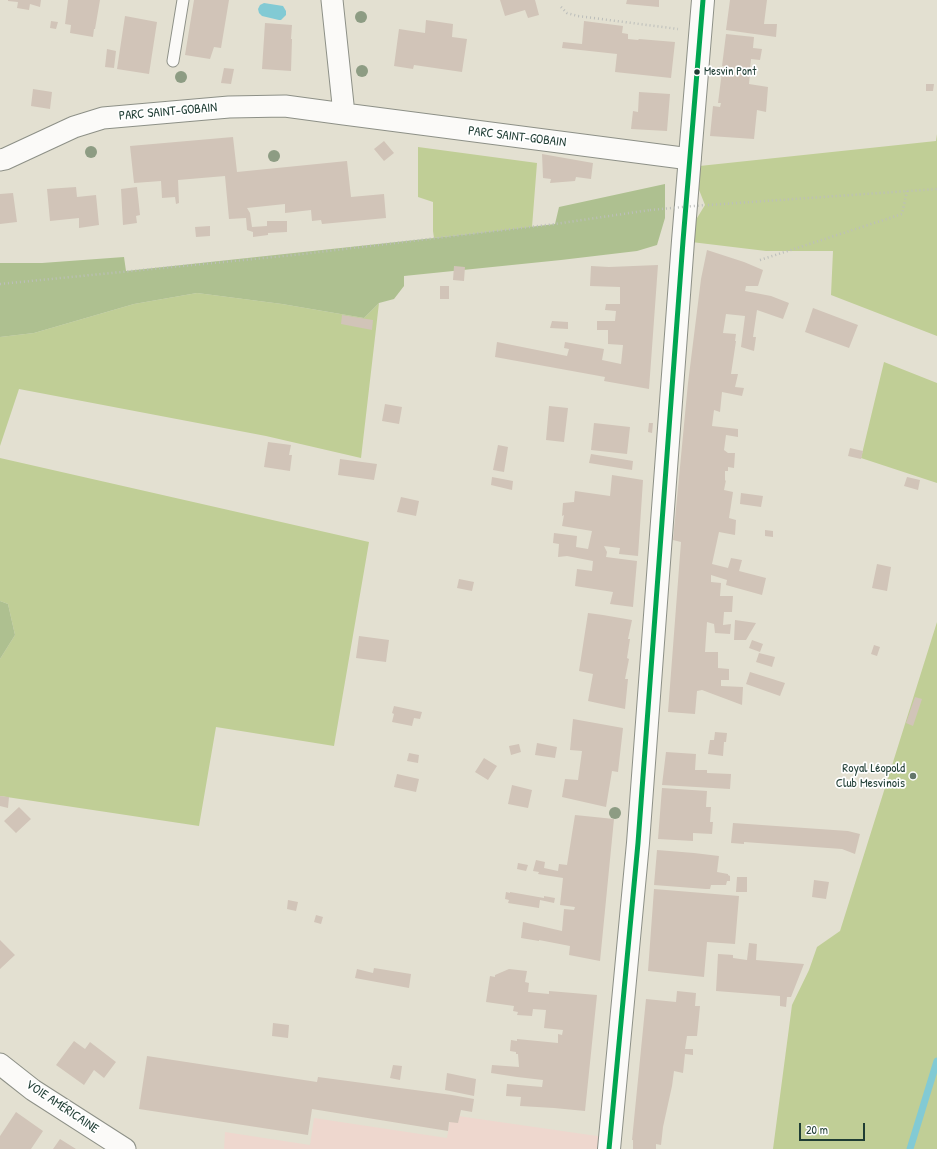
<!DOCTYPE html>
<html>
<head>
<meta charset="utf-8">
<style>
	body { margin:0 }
	#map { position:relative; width:937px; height:1149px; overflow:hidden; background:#e3e0d1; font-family:"Patrick Hand",sans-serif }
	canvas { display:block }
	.scale { position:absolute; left:799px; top:1123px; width:66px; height:18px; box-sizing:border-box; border:2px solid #1f3d34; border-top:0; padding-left:5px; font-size:12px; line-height:14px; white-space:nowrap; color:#1f3d34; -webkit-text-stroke:3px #fff; paint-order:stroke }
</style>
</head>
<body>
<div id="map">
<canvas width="937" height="1149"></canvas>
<div class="scale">20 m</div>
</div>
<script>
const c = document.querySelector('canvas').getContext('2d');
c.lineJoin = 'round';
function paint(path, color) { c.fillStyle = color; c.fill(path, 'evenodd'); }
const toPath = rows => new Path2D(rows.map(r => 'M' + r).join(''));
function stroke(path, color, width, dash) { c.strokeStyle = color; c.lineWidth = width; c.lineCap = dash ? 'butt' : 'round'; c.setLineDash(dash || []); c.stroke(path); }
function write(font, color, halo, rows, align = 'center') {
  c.font = font + ' "Patrick Hand",sans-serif'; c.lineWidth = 3.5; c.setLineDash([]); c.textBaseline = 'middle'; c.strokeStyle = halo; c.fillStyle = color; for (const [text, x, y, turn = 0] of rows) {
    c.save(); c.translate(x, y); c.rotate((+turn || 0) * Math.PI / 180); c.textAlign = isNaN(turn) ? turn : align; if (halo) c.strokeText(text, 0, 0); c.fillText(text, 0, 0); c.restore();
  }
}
paint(toPath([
	[451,1115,611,1138,609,1149,224,1149,225,1132,310,1145,314,1118,447,1138]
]), '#eed7ce');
paint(toPath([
	[937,134,937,336,831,295,833,251,766,251,683,241,705,205,690,167,936,141],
	[418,147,537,163,532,227,434,238,433,231,433,202,418,197],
	[197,293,282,304,364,318,379,303,361,458,266,436,19,389,0,446,0,337,34,333,134,304],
	[884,362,937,383,937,483,861,458],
	[0,458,369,542,334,746,216,727,199,826,0,796,0,659,15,635,8,604,0,601],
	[937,622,937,1149,773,1149,792,1005,809,970,817,947,840,931]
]), '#c0ce96');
paint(toPath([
	[665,184,665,218,657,245,637,251,561,260,404,276,404,286,394,299,379,303,364,318,282,304,197,293,134,304,34,333,0,337,0,263,42,263,124,257,126,271,434,238,555,224,559,207],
	[0,601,8,604,15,635,0,659]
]), '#aec090');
paint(toPath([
	[264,3,283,6,286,11,286,15,281,20,279,20,262,16,259,13,258,9,260,5]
]), '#82cad4');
stroke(toPath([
	[910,1149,937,1061]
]), '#82cad4', 7);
paint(toPath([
	[8,0,41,0,40,7,30,4,29,10,17,8,18,2,8,1],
	[68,0,100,0,95,29,94,29,93,37,70,33,71,25,65,24],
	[194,0,229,0,221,48,214,47,210,59,185,55],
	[500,0,535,0,539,15,528,18,525,10,505,16],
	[627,0,659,0,659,7,626,4],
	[730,0,767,0,764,24,777,24,776,37,726,30],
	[125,16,157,22,149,74,117,69],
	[426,20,453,24,452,37,467,39,462,72,414,65,413,69,394,66,399,29,425,33],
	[51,21,58,22,56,29,50,28],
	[584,21,623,26,622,33,628,34,628,39,638,40,639,39,675,42,671,78,615,72,617,54,562,48,563,42,582,44],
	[265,23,292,25,291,39,292,39,291,71,262,69],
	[726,34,754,37,753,48,762,49,760,60,751,59,750,70,722,66],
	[107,49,116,51,114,68,105,67],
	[224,68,234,69,231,84,221,83],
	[722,71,750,73,749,84,768,87,766,112,757,110,754,139,710,136,713,106,720,107,721,103,718,103],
	[926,84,934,84,933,91,926,91],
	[33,89,52,92,50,109,31,106],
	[639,92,670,94,667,131,631,129,633,111,638,112],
	[233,137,237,172,347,161,351,197,384,194,386,218,322,224,321,220,312,221,311,210,285,213,285,204,247,208,250,213,252,227,267,226,267,221,287,221,287,232,268,233,268,235,253,237,253,232,247,230,246,218,229,219,225,176,178,180,179,203,176,204,175,197,162,198,161,181,134,183,130,146],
	[384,141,394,153,384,161,374,149],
	[542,154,593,163,591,179,576,177,575,181,550,183,551,179,543,178],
	[76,187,77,197,96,195,99,225,79,228,79,218,50,221,47,189],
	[137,187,140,215,136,216,137,223,123,225,121,189],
	[13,193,17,222,0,224,0,194],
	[210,226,210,236,196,237,195,227],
	[707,250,744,262,763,270,758,286,746,286,745,291,771,296,789,303,783,319,757,310,753,337,756,337,754,351,741,347,745,316,726,314,723,333,736,334,735,341,736,341,731,374,738,374,735,387,744,388,742,396,722,392,720,412,714,410,712,426,738,429,738,437,726,435,724,450,728,453,735,453,734,468,728,467,728,471,725,471,725,481,726,480,724,490,733,492,729,518,736,520,735,535,719,532,712,564,728,568,731,558,742,560,739,571,766,578,762,595,726,585,727,580,711,575,711,582,721,583,720,596,733,596,732,612,724,612,723,625,731,624,730,634,715,633,714,624,707,622,705,652,718,652,718,668,729,669,729,680,721,680,721,686,743,687,742,705,702,690,697,691,695,714,668,712,681,542,673,540,688,383,701,279],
	[658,265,649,389,604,381,605,377,495,357,497,342,567,356,569,349,564,348,565,342,604,349,602,360,621,364,623,345,608,344,608,330,597,330,597,321,615,321,616,311,605,310,606,304,620,304,620,287,590,286,591,266,609,267],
	[454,266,465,267,464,281,453,280],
	[440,286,449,286,449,299,440,299],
	[813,308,858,325,849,348,805,332],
	[342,315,373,320,372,330,341,324],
	[552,321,568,322,568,329,550,328],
	[385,404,402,407,399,424,382,421],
	[549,406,568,408,564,442,546,440],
	[594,423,630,427,627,454,591,450],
	[649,423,653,423,652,433,648,432],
	[268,442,291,445,289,455,292,455,290,471,264,467],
	[498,445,508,447,504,472,493,470],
	[850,448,863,451,861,459,848,456],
	[591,454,633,461,632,470,589,463],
	[340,459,377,464,374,480,338,475],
	[612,475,643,480,638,556,619,554,620,548,604,546,607,552,606,557,637,561,633,607,610,604,613,592,575,586,577,569,592,571,593,561,567,556,558,557,559,544,553,543,554,533,577,536,576,547,588,549,592,531,562,526,564,515,562,516,563,503,574,502,575,491,610,496],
	[492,477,513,481,512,490,491,485],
	[907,477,920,480,918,490,904,486],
	[741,493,763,496,761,507,740,504],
	[401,497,419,501,416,516,397,512],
	[765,530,773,531,773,537,765,536],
	[877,564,891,567,887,591,872,588],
	[459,579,474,582,472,591,457,588],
	[588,613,603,615,632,620,628,639,630,639,627,658,629,659,625,679,628,679,625,709,588,701,593,674,579,671],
	[735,620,756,623,746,640,734,640],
	[359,636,389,640,386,662,356,658],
	[752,640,763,644,760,652,749,648],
	[874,645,880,647,877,656,871,654],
	[759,653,775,657,772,667,756,662],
	[750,672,785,683,780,696,746,684],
	[915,697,922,699,913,726,906,723],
	[394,706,422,712,420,719,414,718,412,726,392,722,394,714,392,713],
	[573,719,623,728,618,772,612,771,606,807,562,797,565,779,578,780,582,751,570,750],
	[715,732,727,733,726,742,724,742,723,756,708,754,710,740,714,740],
	[537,743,557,747,555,758,535,755],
	[519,744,521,752,511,755,509,746],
	[666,752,696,754,695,770,707,770,707,773,731,774,730,789,662,785],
	[409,753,419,755,418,763,407,761],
	[484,758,497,766,488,780,475,772],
	[397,774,419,779,416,792,394,787],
	[512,785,532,790,528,808,508,804],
	[662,788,707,791,706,807,711,807,710,822,713,822,712,834,693,833,693,841,658,839],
	[0,796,9,797,8,808,0,806],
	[19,807,31,819,16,833,4,821],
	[575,815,614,819,600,961,569,955,570,946,539,940,539,941,521,938,523,922,562,931,564,909,574,910,575,907,560,905,563,878,538,874,539,872,533,871,536,860,545,862,544,868,558,871,559,864,567,865],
	[733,823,848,831,860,834,855,854,842,849,744,842,744,844,731,843],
	[657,850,694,853,719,856,717,872,728,874,728,875,730,876,730,881,727,881,726,885,711,885,710,889,706,889,654,885],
	[518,863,528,865,526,871,517,869],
	[737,877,747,877,747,892,736,892],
	[814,880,829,882,826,899,812,897],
	[654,889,739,896,735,944,707,942,704,977,648,971],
	[506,892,510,893,510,892,544,898,544,896,555,898,554,903,540,900,539,908,508,903,509,900,505,899],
	[288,900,298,902,296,911,287,909],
	[316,915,323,917,321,924,314,922],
	[0,940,15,955,0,969],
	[749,943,757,944,756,960,804,964,791,997,787,997,786,1007,780,1006,780,996,716,991,718,954,733,955,733,958,747,960],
	[374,968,411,974,409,988,355,978,357,969,373,973],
	[509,969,527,971,525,982,529,983,528,992,549,994,549,991,597,995,585,1111,554,1108,520,1106,521,1097,506,1096,507,1084,542,1087,543,1080,517,1077,491,1073,492,1065,519,1067,518,1054,516,1054,516,1052,510,1051,511,1040,517,1041,517,1039,558,1043,558,1034,562,1035,563,1030,544,1028,546,1010,533,1009,532,1016,517,1015,518,1012,513,1011,514,1006,486,1002,490,976,495,977,495,975],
	[677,991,696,993,695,1006,700,1006,697,1036,687,1036,685,1049,693,1049,693,1055,685,1054,683,1073,674,1071,672,1086,663,1127,661,1145,656,1144,656,1149,633,1149,633,1140,632,1140,646,999,676,1002],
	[273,1023,289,1025,288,1038,272,1036],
	[74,1041,85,1049,90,1042,116,1062,104,1078,94,1070,84,1085,56,1065],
	[147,1056,317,1082,318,1077,452,1095,474,1099,472,1112,461,1110,458,1123,449,1122,448,1131,312,1109,308,1135,139,1109],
	[393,1065,402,1066,400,1080,390,1078],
	[447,1073,476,1079,474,1096,445,1090],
	[16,1112,43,1131,31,1149,0,1149,0,1136],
	[60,1139,76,1149,53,1149]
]), '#d1c4b8');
const service = toPath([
	[173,61,183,0]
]);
const minor = toPath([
	[332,0,344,114,690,159],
	[0,160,5,159,74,127,103,118,229,107,285,106,344,114],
	[0,1064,33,1090,125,1149]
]);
const tertiary = toPath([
	[609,1149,638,843,683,241,703,0]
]);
stroke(service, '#8d9087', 13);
stroke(minor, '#8d9087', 23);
stroke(tertiary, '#8d9087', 24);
stroke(toPath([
	[561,7,567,13,578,16,678,29],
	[708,205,937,189],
	[760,260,902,214,907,191],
	[0,284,294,255,555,224,650,210]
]), '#bcbebb', 2.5, [1, 3]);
stroke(service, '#fbfaf8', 11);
stroke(minor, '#fbfaf8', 21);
stroke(tertiary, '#fbfaf8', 22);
stroke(toPath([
	[650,210,705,205]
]), '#bcbebb', 2.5, [1, 3]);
stroke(toPath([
	[609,1149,638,843,683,241,703,0]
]), '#00a651', 5);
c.fillStyle = '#8d9c83';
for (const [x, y] of [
	[361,17],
	[362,71],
	[181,77],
	[91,152],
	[274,156],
	[615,813]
]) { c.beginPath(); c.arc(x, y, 6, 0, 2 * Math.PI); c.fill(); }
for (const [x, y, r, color] of [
	[697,72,3.5,"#1f3d34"],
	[913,776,4,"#64766b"]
]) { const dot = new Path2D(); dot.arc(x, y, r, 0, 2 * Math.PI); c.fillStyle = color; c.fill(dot); stroke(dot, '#fff', 1.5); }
write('12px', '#1f3d34', '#fff', [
	["Mesvin Pont",704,72]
], 'left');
write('13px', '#1f3d34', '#fff', [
	["PARC SAINT-GOBAIN",168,112,-5],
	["PARC SAINT-GOBAIN",517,137,7],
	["VOIE AMÉRICAINE",62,1107,34]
]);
write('13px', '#1f3d34', '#fff', [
	["Royal Léopold",905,769],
	["Club Mesvinois",905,784]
], 'right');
</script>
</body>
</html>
